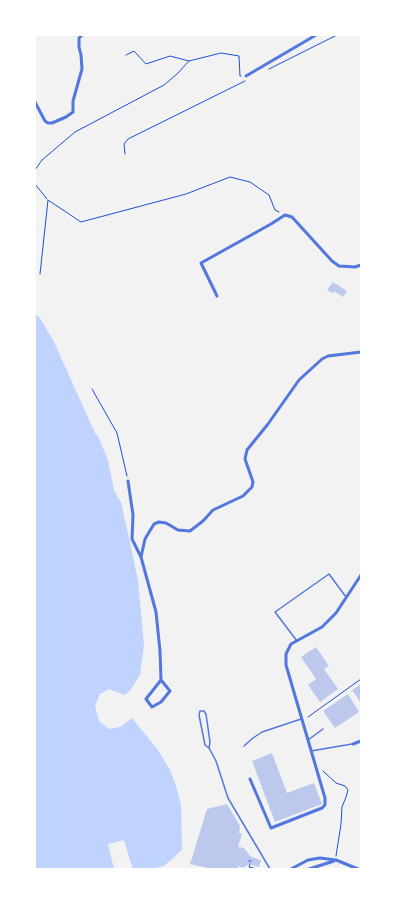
<!DOCTYPE html>
<html>
<head>
<meta charset="utf-8">
<style>
	body { margin:0 }
	#map { position:relative; width:396px; height:904px; overflow:hidden; background:#f2f2f2; font-family:"IBM Plex Serif",serif }
	canvas { display:block }
	.frame { position:absolute; inset:0; border:36px solid #fff; pointer-events:none }
</style>
</head>
<body>
<div id="map">
<canvas width="396" height="904"></canvas>
<div class="frame"></div>
</div>
<script>
const c = document.querySelector('canvas').getContext('2d');
c.lineJoin = 'round';
function paint(path, color) { c.fillStyle = color; c.fill(path, 'evenodd'); }
const toPath = rows => new Path2D(rows.map(r => 'M' + r).join(''));
function stroke(path, color, width, dash) { c.strokeStyle = color; c.lineWidth = width; c.lineCap = dash ? 'butt' : 'round'; c.setLineDash(dash || []); c.stroke(path); }
paint(toPath([
	[35,314,40,318,54,342,95,433,98,436,108,460,114,490,118,498,121,502,127,529,138,580,144,645,140,675,130,691,124,695,109,689,100,694,95,706,99,721,109,729,120,727,132,718,158,750,170,770,176,786,181,805,182,850,164,866,151,869,135,869,132,867,124,840,108,844,114,869,35,869]
]), '#bfd3fe');
paint(toPath([
	[333,282,347,291,343,297,334,291,333,293,327,290],
	[316,647,329,666,324,669,338,689,320,702,308,685,316,679,301,657],
	[361,684,361,703,352,690],
	[348,694,359,712,335,728,323,711],
	[272,753,287,793,314,783,322,804,275,822,252,761],
	[227,804,240,826,239,833,242,834,238,847,244,848,251,857,261,860,259,867,249,864,243,868,238,866,237,869,212,869,190,864,207,809]
]), '#bdc9ec');
stroke(toPath([
	[126,55,134,51,146,64,170,56,189,61,221,53,239,56,240,76,241,76],
	[269,69,337,35],
	[125,154,124,144,128,139,245,81],
	[35,170,42,160,75,132,164,85,177,74,189,61],
	[35,182,35,184,47,199],
	[40,274,48,200,81,222,186,194,230,177,250,182,269,195,275,210,279,212],
	[92,389,117,433,127,476],
	[308,717,361,679],
	[323,771,336,783,345,786,348,790,346,797,342,807,341,824,336,856],
	[249,861,251,861],
	[250,864,249,867,257,869]
]), '#1d4ed8', 1);
stroke(toPath([
	[297,641,275,612,329,574,346,597],
	[308,740,323,729],
	[244,746,253,738,262,732,301,719],
	[209,748,210,742,206,714,204,711,200,711,199,715,205,745,209,748,216,761,228,798,270,869],
	[311,751,352,744]
]), '#5277de', 1.5);
stroke(toPath([
	[246,76,316,35],
	[35,102,45,121,48,123,52,123,66,117,73,112,73,101,82,69,81,55,79,47,79,38,82,35],
	[217,296,201,263,271,224,285,215,292,217,332,261,339,266,355,267,361,265],
	[128,481,133,515,132,539,141,557],
	[161,680,170,691,161,702,152,707,146,699,161,680,160,651,156,612,141,557,145,539,154,524,159,522,166,523,178,530,190,531,203,521,213,510,243,496,252,487,253,482,245,459,247,450,268,424,299,380,322,359,328,356,361,352],
	[353,744,361,741],
	[250,779,271,828,322,808,325,805,325,798,286,665,286,654,291,644,322,627,336,613,361,575],
	[291,869,308,860,320,858,336,860,358,869],
	[309,869,334,861]
]), '#5277de', 3);
</script>
</body>
</html>
